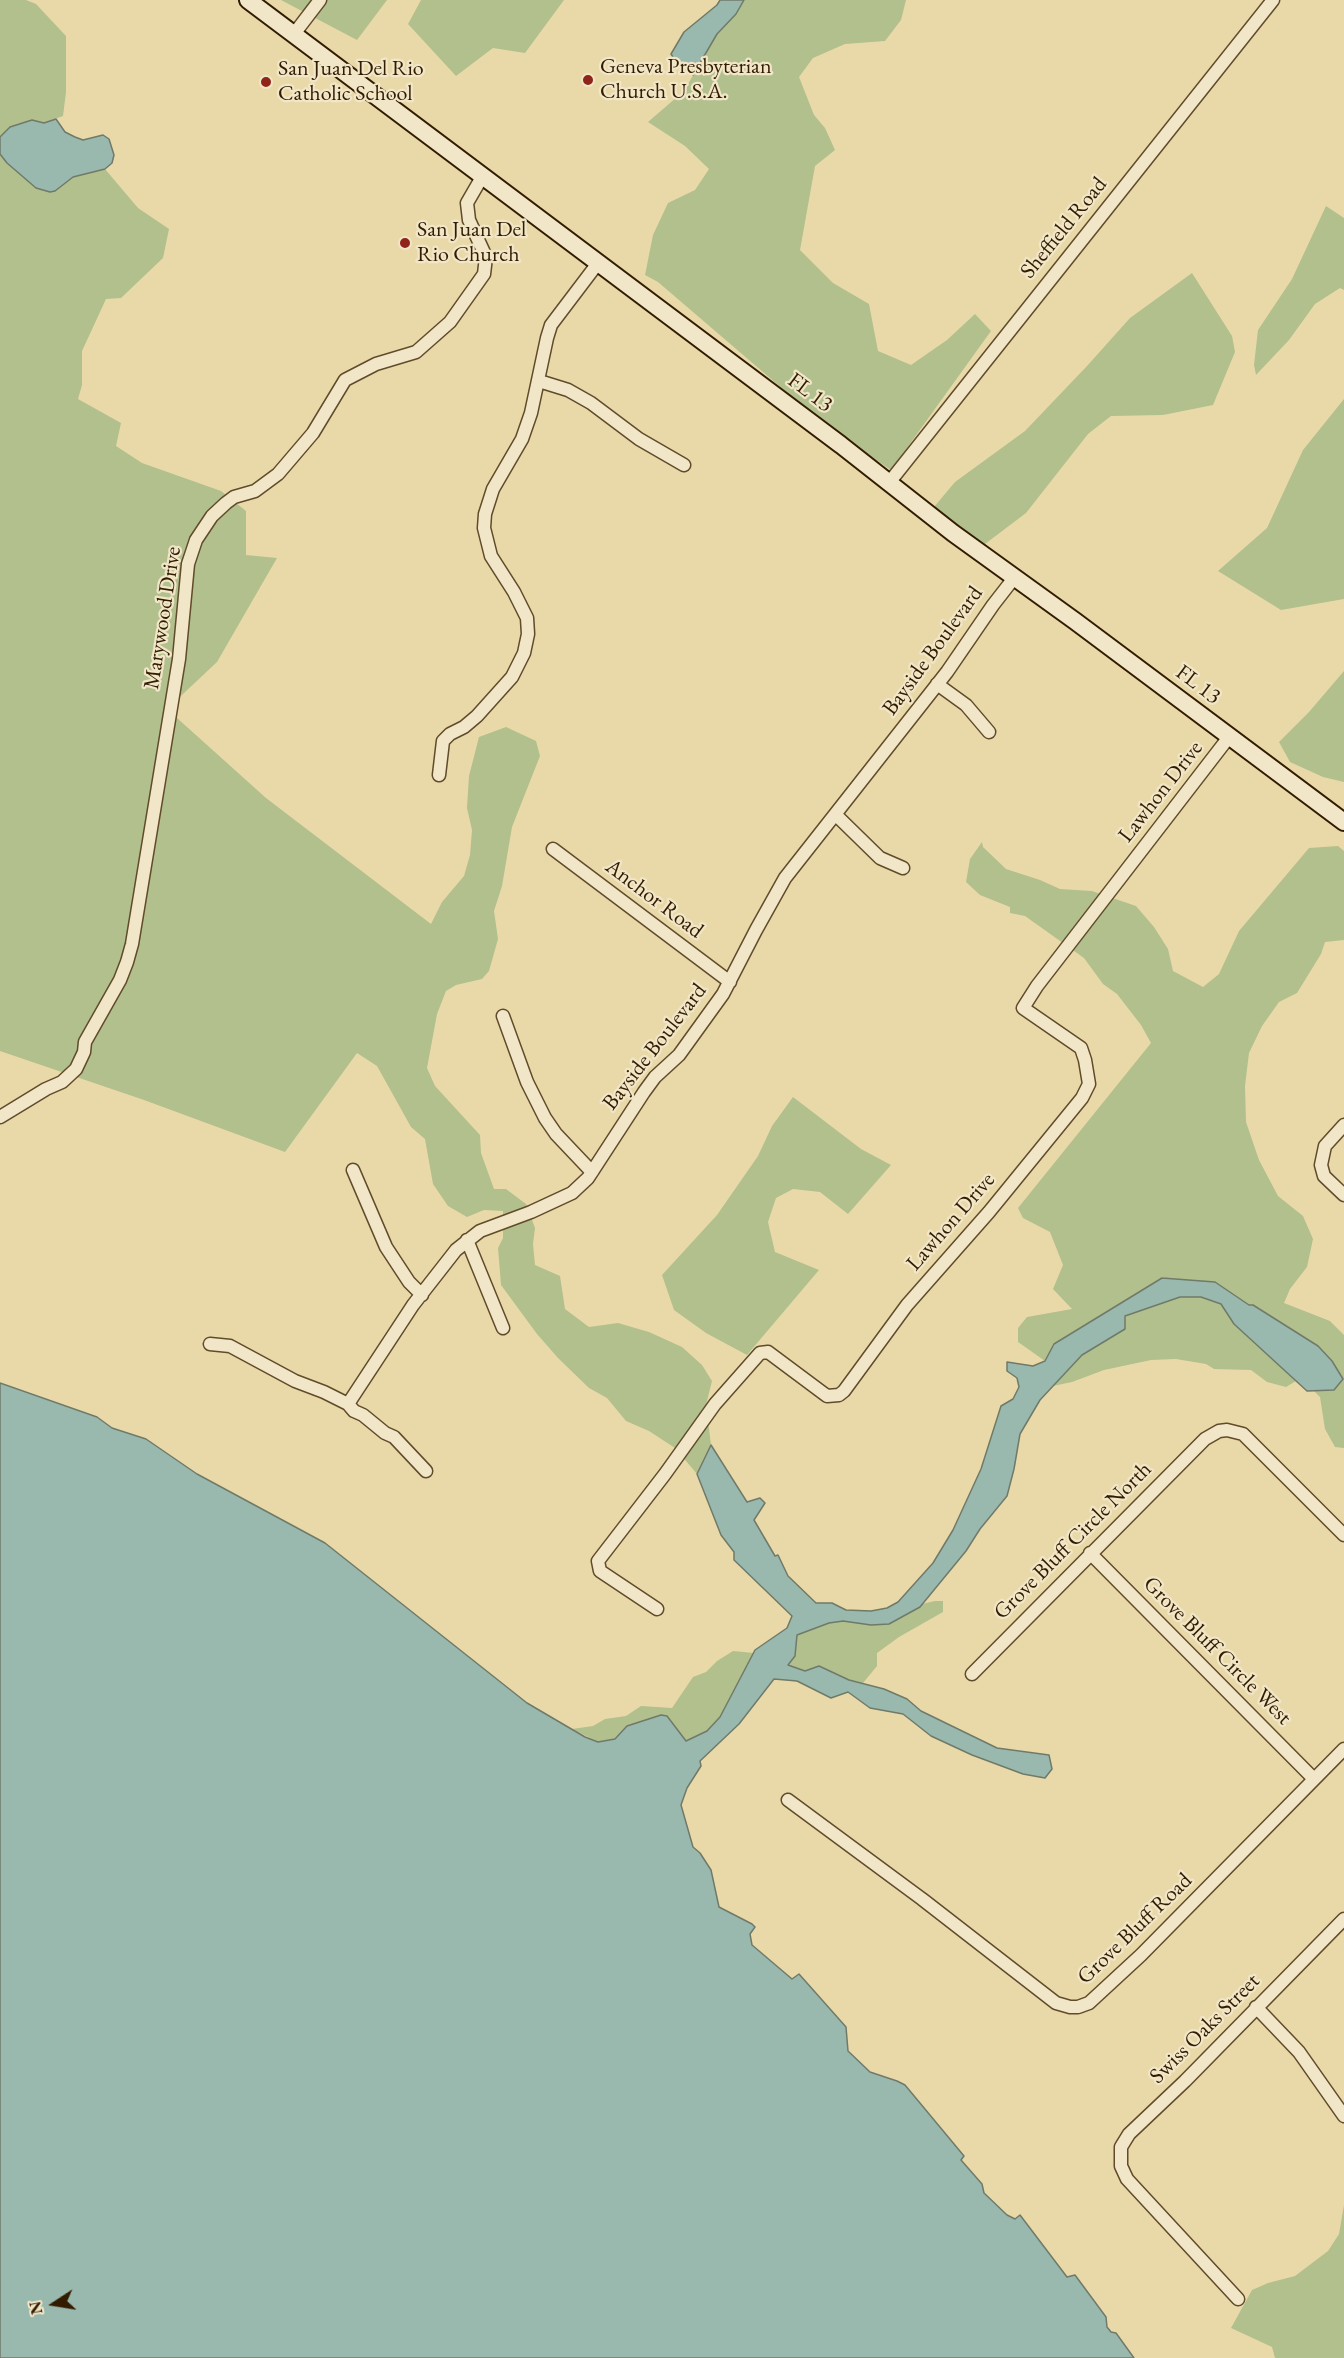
<!DOCTYPE html>
<html>
<head>
<meta charset="utf-8">
<style>
	body { margin:0 }
	#map { position:relative; width:1344px; height:2358px; overflow:hidden; background:#e9d9a9; font-family:"EB Garamond",serif }
	canvas { display:block }
	.north { position:absolute; left:24px; top:2274px; width:60px; height:60px; -webkit-text-stroke:4px #f1e6c7; paint-order:stroke; rotate:258deg; font-size:16px; font-weight:700; line-height:24px; text-align:center; color:#321c00 }
	.north::after { content:''; display:block; margin:auto; width:21px; height:27px; background:#321c00; clip-path:polygon(50% 0,100% 100%,50% 72%,0 100%) }
</style>
</head>
<body>
<div id="map">
<canvas width="1344" height="2358"></canvas>
<div class="north">N</div>
</div>
<script>
const c = document.querySelector('canvas').getContext('2d');
c.lineJoin = 'round';
function paint(path, color) { c.fillStyle = color; c.fill(path, 'evenodd'); }
const toPath = rows => new Path2D(rows.map(r => 'M' + r).join(''));
function stroke(path, color, width, dash) { c.strokeStyle = color; c.lineWidth = width; c.lineCap = dash ? 'butt' : 'round'; c.setLineDash(dash || []); c.stroke(path); }
function write(font, color, halo, rows, align = 'center') {
  c.font = font + ' "EB Garamond",serif'; c.lineWidth = 4.5; c.setLineDash([]); c.textBaseline = 'middle'; c.strokeStyle = halo; c.fillStyle = color; for (const [text, x, y, turn = 0] of rows) {
    c.save(); c.translate(x, y); c.rotate((+turn || 0) * Math.PI / 180); c.textAlign = isNaN(turn) ? turn : align; if (halo) c.strokeText(text, 0, 0); c.fillText(text, 0, 0); c.restore();
  }
}
paint(toPath([
	[0,0,26,0,36,4,66,36,66,92,63,116,44,123,32,120,10,127,0,137],
	[281,0,387,0,357,40],
	[421,0,564,0,525,53,493,48,456,76,408,24],
	[744,0,906,0,901,20,885,41,845,44,813,58,799,77,814,115,825,128,835,150,815,166,800,250,833,283,869,304,878,351,911,365,947,340,975,314,991,331,891,470,826,426,658,282,645,275,653,235,668,203,695,190,709,169,685,146,648,122,684,91,717,34,736,14],
	[0,154,7,163,36,188,50,192,55,191,73,177,105,169,138,208,169,229,163,258,121,298,106,299,82,351,82,385,78,399,121,423,116,446,142,463,221,491,246,511,246,555,277,558,217,662,167,709,266,798,431,924,442,902,464,876,470,855,472,830,467,808,469,776,479,737,506,727,536,741,540,756,512,827,502,886,494,911,498,939,489,971,482,979,456,985,446,991,437,1014,427,1068,435,1086,480,1135,481,1153,494,1189,506,1189,526,1204,535,1228,533,1244,535,1265,560,1276,565,1309,589,1327,618,1323,649,1332,682,1347,702,1365,712,1381,706,1405,711,1445,697,1474,675,1448,649,1431,626,1421,607,1398,589,1388,558,1358,537,1334,501,1285,498,1248,503,1238,503,1211,484,1210,467,1217,448,1206,433,1184,425,1139,411,1127,377,1066,357,1053,285,1152,144,1100,0,1051],
	[1326,206,1344,218,1344,290,1340,288,1315,304,1289,340,1256,375,1254,365,1258,330,1292,279],
	[1192,273,1232,336,1235,352,1213,405,1163,415,1111,416,1088,434,1026,513,981,547,934,507,955,482,1025,431,1087,366,1130,318],
	[1344,399,1344,599,1281,610,1218,571,1267,528,1303,450],
	[1344,671,1344,782,1323,777,1290,762,1279,742,1309,712],
	[982,842,983,847,1006,869,1040,880,1060,889,1092,891,1136,906,1154,927,1168,949,1173,971,1203,987,1219,974,1239,931,1309,848,1338,846,1344,851,1344,940,1325,942,1321,954,1297,993,1279,1002,1262,1026,1249,1053,1245,1086,1246,1122,1259,1160,1278,1196,1303,1216,1313,1239,1307,1267,1290,1289,1284,1303,1330,1321,1344,1335,1344,1448,1335,1447,1325,1429,1320,1397,1314,1391,1334,1390,1318,1346,1253,1305,1249,1305,1215,1282,1083,1326,1054,1344,1045,1361,1018,1342,1018,1328,1027,1317,1072,1309,1053,1289,1063,1265,1050,1232,1023,1218,1018,1208,1151,1043,1141,1025,1117,994,1103,984,1084,958,1025,916,1010,913,1010,907,980,895,966,882,970,859],
	[793,1097,861,1149,891,1165,848,1214,820,1192,793,1189,776,1198,768,1222,775,1252,819,1270,747,1355,706,1333,674,1310,662,1275,717,1215,758,1156,772,1126],
	[1180,1297,1201,1297,1221,1304,1234,1324,1296,1381,1286,1387,1267,1382,1251,1370,1214,1369,1206,1364,1176,1359,1151,1360,1104,1370,1072,1382,1053,1386,1082,1355,1125,1329,1124,1316],
	[935,1601,943,1601,943,1612,899,1637,877,1653,877,1666,863,1683,849,1680,819,1666,805,1671,788,1666,795,1656,797,1635,829,1623,843,1621,871,1625,920,1607,922,1604],
	[733,1651,754,1653,720,1717,707,1731,686,1742,667,1716,627,1726,615,1739,598,1742,572,1729,593,1726,605,1719,626,1716,641,1706,672,1708,693,1677,706,1672,717,1661],
	[1344,2205,1344,2358,1275,2358,1272,2347,1231,2328,1252,2290,1268,2283,1295,2276,1328,2251,1339,2234]
]), '#b1c08c');
const water = toPath([
	[720,0,744,0,736,14,717,34,693,75,678,65,671,54,684,32,717,5,720,0],
	[56,119,65,132,75,137,83,140,103,135,109,139,114,155,112,163,105,169,73,177,55,191,50,192,36,188,7,163,0,154,0,137,10,127,32,120,44,123,56,119],
	[1162,1278,1215,1282,1249,1305,1253,1305,1318,1346,1332,1361,1343,1379,1334,1390,1307,1391,1234,1324,1221,1304,1201,1297,1180,1297,1125,1316,1125,1329,1082,1355,1040,1400,1020,1434,1014,1469,1007,1496,980,1529,966,1551,920,1607,889,1624,871,1625,843,1621,829,1623,797,1635,795,1656,788,1665,805,1671,819,1666,849,1680,884,1689,907,1699,921,1711,997,1748,1049,1755,1052,1769,1045,1778,1023,1774,972,1755,931,1736,903,1714,870,1708,848,1692,831,1698,797,1681,774,1679,739,1724,700,1761,701,1766,687,1788,681,1805,693,1847,700,1853,711,1870,719,1907,752,1924,755,1927,750,1934,752,1945,792,1979,799,1974,846,2027,848,2051,870,2072,897,2081,905,2085,964,2156,961,2160,982,2184,984,2193,1007,2215,1015,2219,1020,2215,1067,2277,1075,2275,1106,2317,1107,2327,1111,2332,1116,2333,1134,2358,0,2358,0,1383,97,1417,112,1428,146,1439,197,1474,325,1543,527,1703,585,1737,598,1742,615,1739,627,1726,661,1715,667,1716,686,1741,707,1731,720,1717,755,1650,787,1628,792,1616,734,1560,734,1552,721,1535,697,1474,711,1445,747,1502,760,1498,765,1503,754,1520,775,1556,778,1555,788,1576,816,1603,832,1603,846,1610,871,1611,887,1608,898,1602,933,1563,953,1530,981,1469,1001,1406,1013,1399,1019,1387,1017,1378,1007,1371,1007,1362,1033,1366,1045,1361,1054,1344,1162,1278]
]);
paint(water, '#99b9af');
stroke(water, '#707a69', 1.5);
const minor = toPath([
	[294,34,320,0],
	[539,381,568,390,591,403,639,439,684,465],
	[888,484,1273,0],
	[937,684,966,705,989,732],
	[439,775,443,741,450,734,464,727,477,716,512,677,524,653,528,634,527,618,514,592,491,556,484,528,485,514,493,489,522,439,531,413,547,338,551,325,598,263],
	[836,815,880,858,903,868],
	[553,849,730,982],
	[503,1016,527,1082,545,1118,556,1134,592,1172],
	[0,1117,46,1089,62,1082,76,1069,84,1052,85,1042,120,980,127,962,132,944,179,659,188,564,196,540,212,516,226,503,234,497,255,491,278,474,313,433,345,380,376,364,416,352,450,322,484,274,486,257,469,220,467,203,482,177],
	[1344,1125,1325,1146,1321,1165,1324,1176,1344,1195],
	[353,1170,386,1247,409,1282,422,1295],
	[467,1240,503,1328],
	[210,1344,230,1346,295,1381,324,1392,348,1404,354,1411,363,1415,385,1433,394,1437,426,1471],
	[348,1404,413,1305,456,1250,480,1231,531,1212,572,1193,588,1178,644,1092,655,1077,679,1055,723,994,756,930,785,878,947,672,993,605,1014,578],
	[1090,1553,1314,1779],
	[657,1609,600,1571,598,1561,665,1474,715,1404,760,1353,768,1352,827,1396,839,1395,844,1391,907,1305,989,1212,1082,1098,1089,1084,1085,1060,1081,1048,1023,1008,1037,986,1229,737],
	[972,1674,1205,1439,1219,1431,1227,1430,1243,1434,1344,1535],
	[788,1800,922,1899,1056,2003,1070,2007,1078,2007,1089,2003,1141,1955,1344,1749],
	[1256,2007,1299,2052,1344,2116],
	[1238,2299,1127,2179,1121,2166,1121,2147,1129,2134,1185,2081,1344,1919]
]);
const secondary = toPath([
	[248,0,841,445,953,533,1075,621,1344,822]
]);
stroke(minor, '#604b2a', 15);
stroke(secondary, '#321c00', 20);
stroke(minor, '#f1e6c7', 12);
stroke(secondary, '#f1e6c7', 16);
for (const [x, y, r, color] of [
	[588,80,6,"#8f2418"],
	[266,82,6,"#8f2418"],
	[405,243,6,"#8f2418"]
]) { const dot = new Path2D(); dot.arc(x, y, r, 0, 2 * Math.PI); c.fillStyle = color; c.fill(dot); stroke(dot, '#f1e6c7', 2); }
write('22px', '#321c00', '#f1e6c7', [
	["Geneva Presbyterian",600,67],
	["Church U.S.A.",600,92],
	["San Juan Del Rio",278,69],
	["Catholic School",278,94],
	["San Juan Del",417,230],
	["Rio Church",417,255]
], 'left');
write('22px', '#321c00', '#f1e6c7', [
	["Sheffield Road",1064,228,-51],
	["FL 13",810,393,37],
	["Marywood Drive",163,618,-81],
	["Bayside Boulevard",933,651,-54],
	["FL 13",1198,685,37],
	["Lawhon Drive",1161,792,-52],
	["Anchor Road",654,899,37],
	["Bayside Boulevard",655,1047,-52],
	["Lawhon Drive",951,1222,-49],
	["Grove Bluff Circle North",1073,1541,-45],
	["Grove Bluff Circle West",1217,1651,45],
	["Grove Bluff Road",1135,1929,-44],
	["Swiss Oaks Street",1205,2029,-45]
]);
</script>
</body>
</html>
